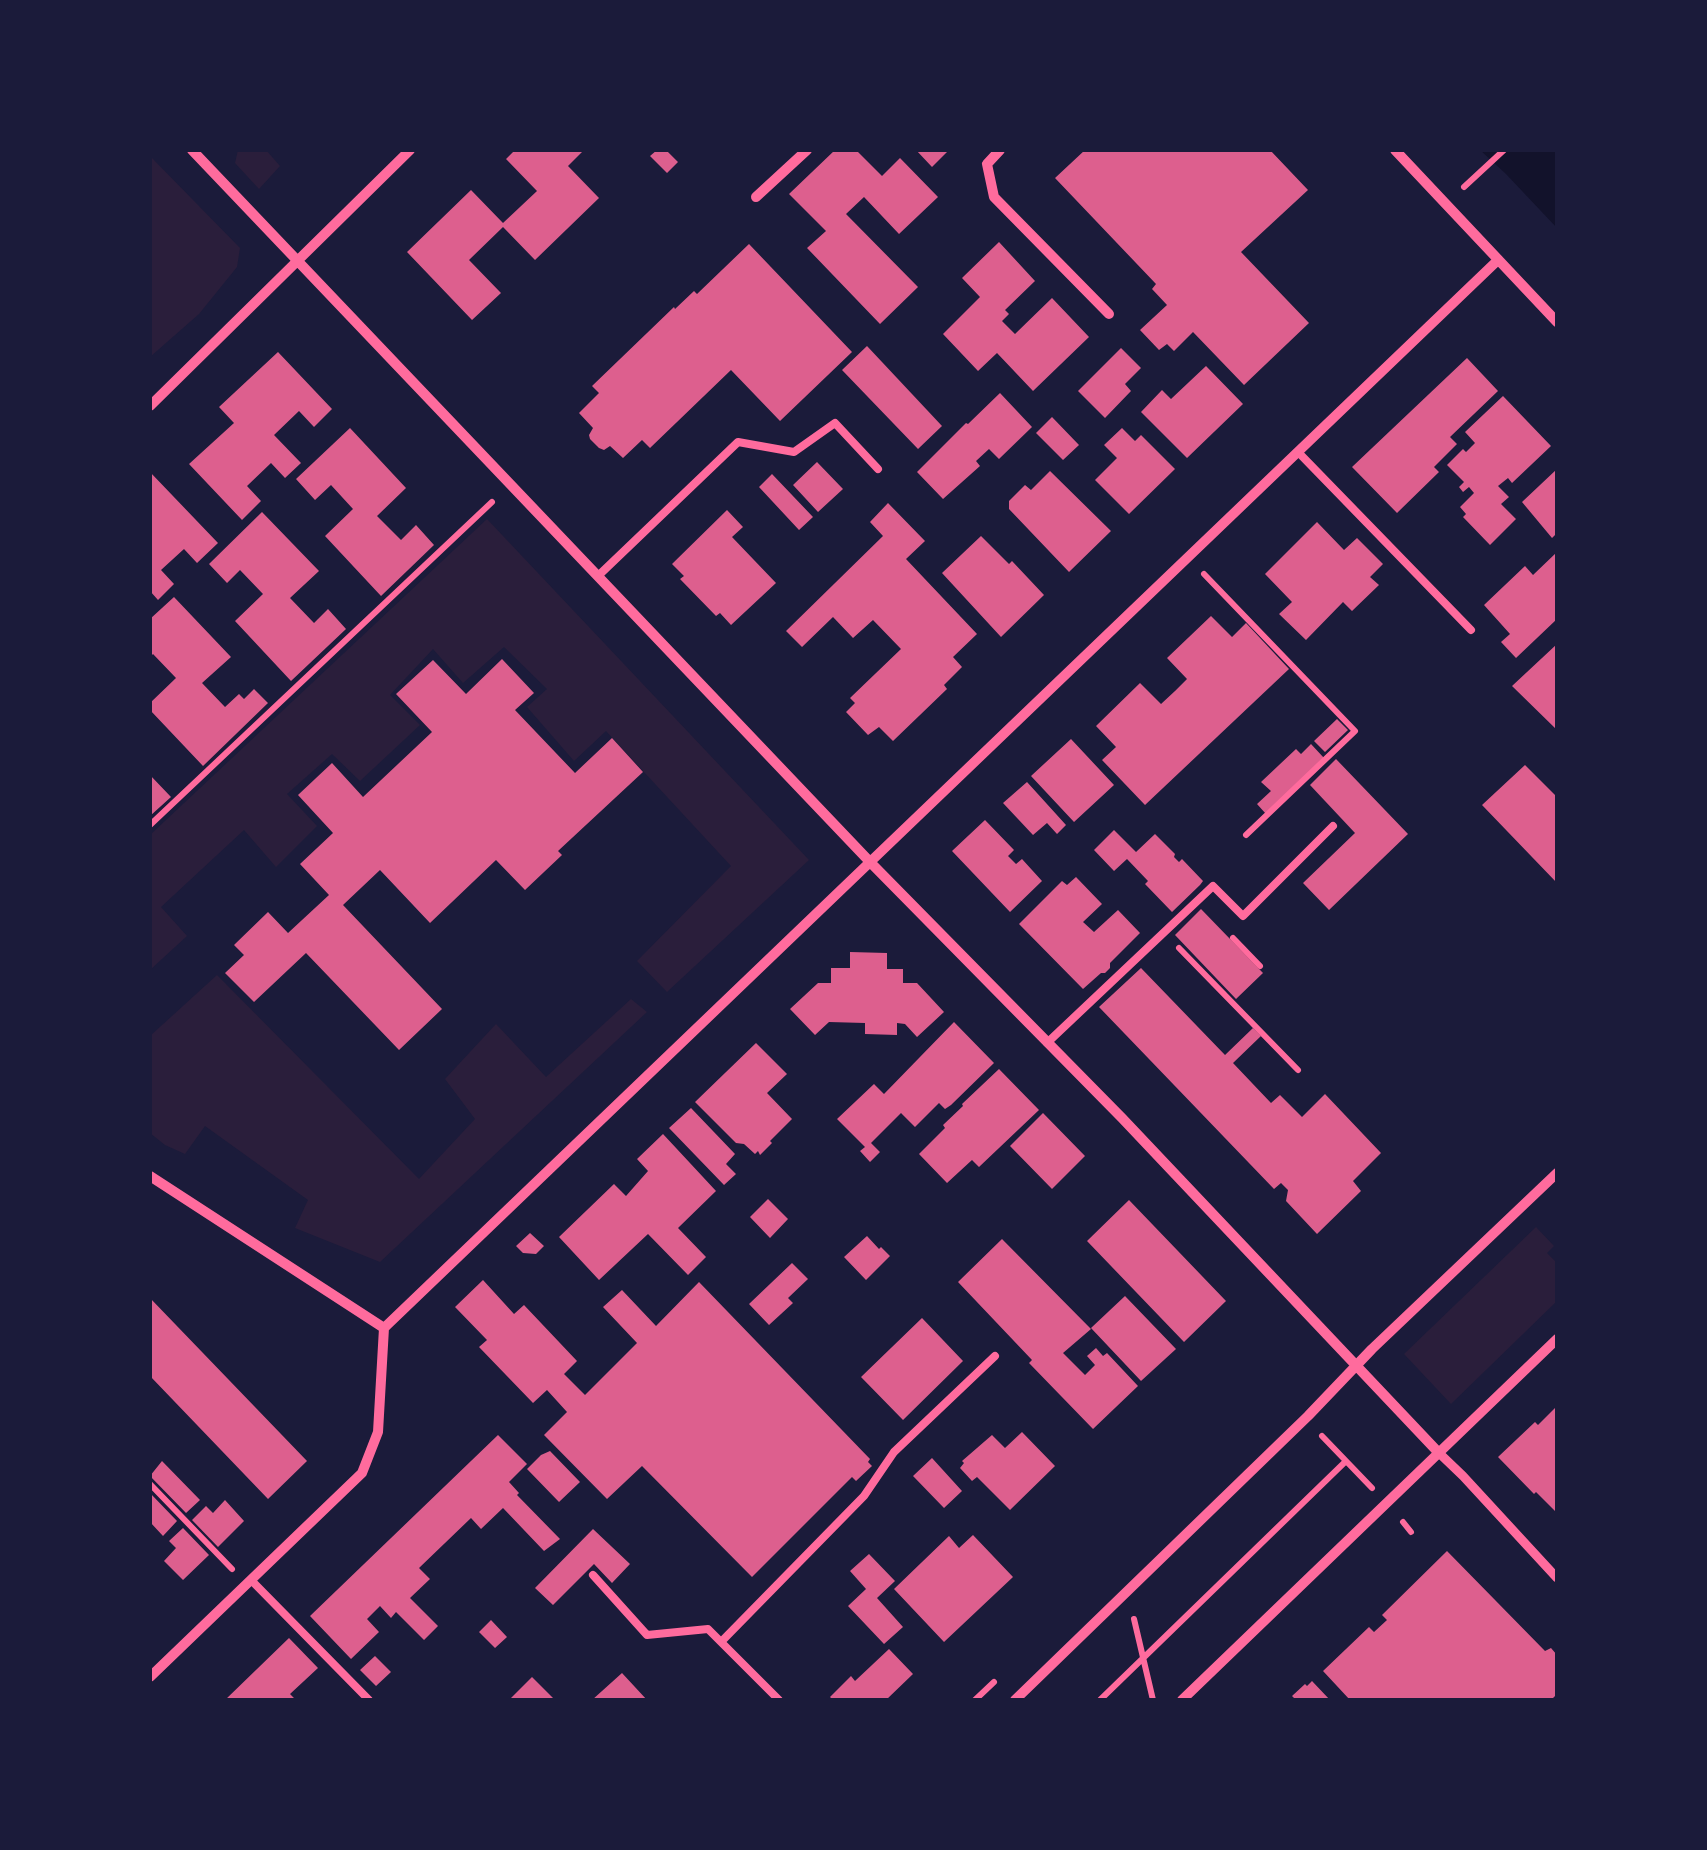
<!DOCTYPE html>
<html>
<head>
<meta charset="utf-8">
<style>
	body { margin:0 }
	#map { position:relative; width:1707px; height:1850px; overflow:hidden; background:#1b1b3a; font-family:Barlow,sans-serif }
	canvas { display:block }
	.frame { position:absolute; inset:0; border:152px solid #1b1b3a; pointer-events:none }
</style>
</head>
<body>
<div id="map">
<canvas width="1707" height="1850"></canvas>
<div class="frame"></div>
</div>
<script>
const c = document.querySelector('canvas').getContext('2d');
c.lineJoin = 'round';
function paint(path, color) { c.fillStyle = color; c.fill(path, 'evenodd'); }
const toPath = rows => new Path2D(rows.map(r => 'M' + r).join(''));
function stroke(path, color, width, dash) { c.strokeStyle = color; c.lineWidth = width; c.lineCap = dash ? 'butt' : 'round'; c.setLineDash(dash || []); c.stroke(path); }
paint(toPath([
	[238,150,266,150,280,166,259,189,235,163],
	[150,156,240,248,237,267,199,314,150,357],
	[487,519,809,860,667,992,637,961,731,866,606,731,574,761,527,707,547,689,504,647,463,683,433,649,390,695,420,725,360,781,332,754,287,794,317,826,276,867,244,830,161,907,187,936,150,970,150,835],
	[217,975,419,1179,475,1119,445,1079,496,1024,546,1077,631,999,647,1012,380,1262,295,1228,308,1200,205,1126,185,1154,165,1145,150,1133,150,1036],
	[1536,1227,1554,1246,1547,1253,1557,1263,1557,1301,1451,1404,1404,1354]
]), '#2a1e3b');
paint(toPath([
	[1480,150,1557,150,1557,228,1506,174]
]), '#12122b');
paint(toPath([
	[515,150,584,150,568,166,599,198,535,260,503,227,469,260,501,293,472,320,407,252,471,190,503,223,537,191,506,159],
	[657,150,666,150,678,162,667,173,650,156],
	[835,150,856,150,882,176,900,158,938,197,899,234,864,197,846,214,918,287,880,324,807,248,826,231,789,194],
	[916,150,949,150,932,167],
	[1085,150,1270,150,1308,190,1241,252,1309,323,1244,385,1193,332,1174,351,1167,344,1159,350,1140,330,1167,305,1152,289,1156,284,1055,178],
	[999,242,1035,281,1005,310,1009,314,1002,321,1015,334,1052,298,1089,337,1033,391,997,353,978,371,943,334,980,297,962,278],
	[749,244,852,352,780,421,731,370,650,448,642,440,623,458,610,446,604,450,599,448,590,439,589,435,593,428,579,413,599,393,592,386,674,307,675,309,694,291,697,294],
	[867,346,942,426,918,449,842,370],
	[1121,348,1141,368,1125,384,1131,391,1105,418,1078,391],
	[278,352,332,409,314,427,299,411,274,435,301,463,285,478,271,463,247,486,261,501,242,520,189,464,234,423,219,407],
	[1467,358,1498,391,1450,437,1457,444,1434,467,1439,472,1397,513,1352,467],
	[1206,366,1243,404,1187,458,1141,412,1162,390,1171,399],
	[1000,393,1032,427,999,459,989,449,976,461,980,466,943,499,917,472,966,423,968,424],
	[1503,396,1551,446,1512,483,1508,478,1498,486,1509,497,1501,504,1516,519,1490,545,1463,517,1466,514,1460,507,1474,493,1469,487,1463,492,1459,487,1464,482,1447,465,1463,449,1466,452,1475,443,1465,432],
	[1052,417,1079,445,1063,460,1036,433],
	[350,428,406,488,377,516,401,540,416,525,434,545,381,596,325,536,353,509,331,485,315,500,296,479],
	[1122,428,1135,441,1141,435,1175,469,1129,514,1095,480,1117,458,1104,445],
	[817,462,843,489,818,512,793,485],
	[1557,469,1557,533,1552,538,1522,502],
	[1050,471,1111,531,1069,572,1009,509,1009,501,1025,485,1031,490],
	[150,472,218,543,197,563,184,549,161,570,174,584,158,600,150,591],
	[772,474,813,517,799,530,759,487],
	[888,503,925,541,906,559,977,634,953,657,962,667,944,685,947,689,893,741,879,727,868,735,846,712,855,703,850,698,901,649,873,620,853,638,833,617,802,647,786,631,883,536,870,522],
	[727,510,743,527,732,537,776,583,731,625,720,613,716,616,680,579,684,576,672,564],
	[262,512,319,571,290,598,314,623,328,609,346,629,291,681,235,621,263,594,240,570,227,583,209,564],
	[1317,522,1344,550,1357,538,1383,564,1370,577,1379,585,1352,611,1343,602,1306,640,1279,614,1292,602,1265,574],
	[981,536,1009,564,1012,561,1044,595,1001,637,942,573],
	[1557,552,1557,619,1516,658,1501,642,1510,634,1484,605,1525,566,1533,575],
	[174,597,231,657,202,683,225,707,239,694,244,699,254,689,268,703,203,766,150,710,150,703,176,678,153,654,150,657,150,619],
	[1211,616,1232,637,1246,623,1289,669,1145,805,1102,760,1116,747,1096,726,1140,683,1161,704,1175,691,1187,679,1167,658],
	[1557,644,1557,730,1512,686],
	[502,659,534,693,515,710,575,773,612,738,643,772,558,851,562,855,525,890,496,860,430,923,380,870,343,905,442,1009,399,1050,306,953,254,1002,225,973,244,955,234,945,268,912,288,933,329,895,300,864,333,833,298,795,332,763,363,797,432,732,396,694,433,660,466,694],
	[1337,719,1348,730,1325,752,1314,741],
	[1071,739,1114,785,1074,822,1031,776],
	[1311,744,1324,758,1266,814,1257,804,1271,791,1261,782,1296,749,1301,754],
	[1336,759,1408,834,1329,910,1303,883,1355,833,1310,785],
	[1525,765,1557,797,1557,883,1482,805],
	[150,775,171,797,150,816],
	[1027,782,1066,825,1057,834,1047,823,1033,835,1003,803],
	[985,820,1014,850,1008,856,1016,864,1022,859,1042,881,1010,912,952,851],
	[1114,830,1136,852,1155,834,1175,854,1174,857,1179,862,1182,859,1203,881,1200,885,1172,912,1145,884,1148,881,1127,859,1114,871,1094,850],
	[1076,877,1102,904,1083,922,1094,932,1118,910,1140,933,1110,963,1110,968,1105,973,1101,973,1083,989,1019,924,1062,881,1067,885],
	[1201,909,1263,973,1236,999,1175,935],
	[850,952,887,953,887,969,903,969,903,983,917,983,944,1012,917,1037,905,1024,897,1023,897,1035,865,1034,865,1023,829,1022,815,1035,790,1009,818,983,831,983,831,968,850,968],
	[1141,968,1225,1055,1253,1028,1261,1036,1233,1063,1271,1103,1280,1095,1302,1117,1325,1094,1381,1153,1353,1181,1361,1191,1317,1234,1286,1201,1288,1190,1281,1183,1274,1189,1099,1007],
	[954,1022,994,1063,951,1105,945,1109,939,1103,915,1127,901,1113,871,1143,880,1152,870,1162,860,1151,865,1147,837,1119,874,1084,884,1094],
	[756,1043,787,1074,767,1093,792,1119,770,1141,772,1143,760,1155,758,1151,755,1154,744,1144,736,1143,695,1102],
	[999,1069,1039,1110,979,1167,972,1160,947,1183,919,1154,945,1128,943,1125,963,1106,962,1104],
	[691,1108,735,1154,726,1164,736,1174,724,1185,669,1128],
	[1043,1113,1085,1156,1052,1189,1010,1146],
	[663,1134,716,1191,678,1228,706,1257,688,1275,648,1234,599,1280,559,1237,614,1184,626,1196,648,1171,637,1159],
	[768,1199,788,1219,770,1238,750,1217],
	[1129,1200,1226,1301,1184,1342,1087,1241],
	[530,1233,544,1246,536,1254,523,1253,516,1246],
	[867,1236,879,1249,881,1247,890,1256,866,1280,844,1257],
	[1002,1239,1091,1329,1063,1353,1085,1375,1095,1365,1087,1356,1096,1348,1103,1356,1107,1353,1138,1386,1093,1429,1029,1363,1032,1360,958,1282],
	[792,1263,808,1279,788,1298,793,1303,769,1325,749,1304],
	[483,1280,514,1314,524,1305,577,1361,564,1374,585,1395,637,1343,603,1307,622,1290,656,1326,699,1282,870,1459,868,1462,872,1466,856,1481,852,1477,752,1577,642,1466,607,1499,544,1435,567,1412,547,1390,533,1403,479,1347,487,1340,455,1307],
	[1125,1296,1176,1349,1141,1381,1091,1328],
	[150,1298,307,1461,268,1499,150,1376],
	[922,1318,963,1361,903,1420,861,1377],
	[1557,1406,1557,1513,1536,1492,1534,1494,1498,1457,1535,1422,1538,1425],
	[1022,1432,1055,1466,1010,1510,977,1477,972,1481,960,1468,964,1463,962,1461,992,1435,1005,1448],
	[498,1435,527,1464,509,1482,519,1493,517,1495,560,1539,544,1551,503,1508,481,1529,471,1518,419,1568,430,1579,410,1598,438,1626,424,1640,396,1612,391,1618,380,1606,367,1619,379,1632,351,1659,310,1616],
	[550,1451,580,1482,559,1502,527,1469,541,1455],
	[932,1458,962,1491,944,1508,913,1476],
	[162,1461,200,1500,186,1513,150,1476],
	[150,1493,177,1521,163,1536,150,1522],
	[225,1500,244,1521,218,1547,192,1520,206,1506,213,1513],
	[183,1528,209,1555,183,1580,164,1561,176,1548,169,1541],
	[593,1529,630,1564,612,1583,594,1564,553,1605,535,1588],
	[973,1535,1013,1577,944,1642,894,1589,949,1536,959,1548],
	[1447,1551,1545,1651,1551,1648,1557,1655,1557,1694,1551,1700,1350,1700,1323,1671,1369,1627,1374,1632,1387,1620,1382,1615],
	[869,1554,895,1581,877,1598,903,1627,884,1644,848,1606,866,1589,850,1571],
	[491,1620,507,1637,495,1648,479,1632],
	[289,1638,318,1668,290,1694,296,1700,225,1700],
	[889,1649,913,1674,886,1700,833,1700,830,1697,851,1676,855,1681],
	[375,1656,391,1672,376,1686,360,1670],
	[622,1673,647,1700,592,1700],
	[532,1677,555,1700,509,1700],
	[1312,1681,1330,1700,1296,1700,1292,1696,1305,1684,1307,1686]
]), '#dd5f8e');
stroke(toPath([
	[1464,187,1504,150],
	[1204,574,1355,731,1246,835],
	[150,825,492,502],
	[1233,938,1260,966],
	[1179,948,1298,1070],
	[1322,1436,1372,1488],
	[150,1484,232,1569],
	[1403,1522,1411,1532],
	[1134,1619,1153,1700],
	[975,1700,994,1682],
	[1100,1700,1345,1462]
]), '#ff6b9d', 6);
stroke(toPath([
	[1298,452,1471,630],
	[598,576,738,442,794,452,835,423,878,469],
	[1047,1043,1213,886,1243,916,1333,826],
	[593,1575,647,1635,708,1629,779,1700],
	[251,1580,369,1700],
	[721,1642,864,1496,894,1452,995,1356]
]), '#ff6b9d', 8);
stroke(toPath([
	[1438,1452,1463,1476,1557,1578]
]), '#ff6b9d', 9);
stroke(toPath([
	[192,150,871,863,1122,1118,1438,1452],
	[1000,150,987,164,994,197,1109,314],
	[1395,150,1557,322],
	[756,197,807,150],
	[150,406,410,150],
	[150,1176,384,1328],
	[384,1328,1498,260],
	[150,1677,362,1473,378,1432,384,1328],
	[1015,1700,1308,1416,1372,1349,1557,1173],
	[1182,1700,1557,1339]
]), '#ff6b9d', 10);
</script>
</body>
</html>
